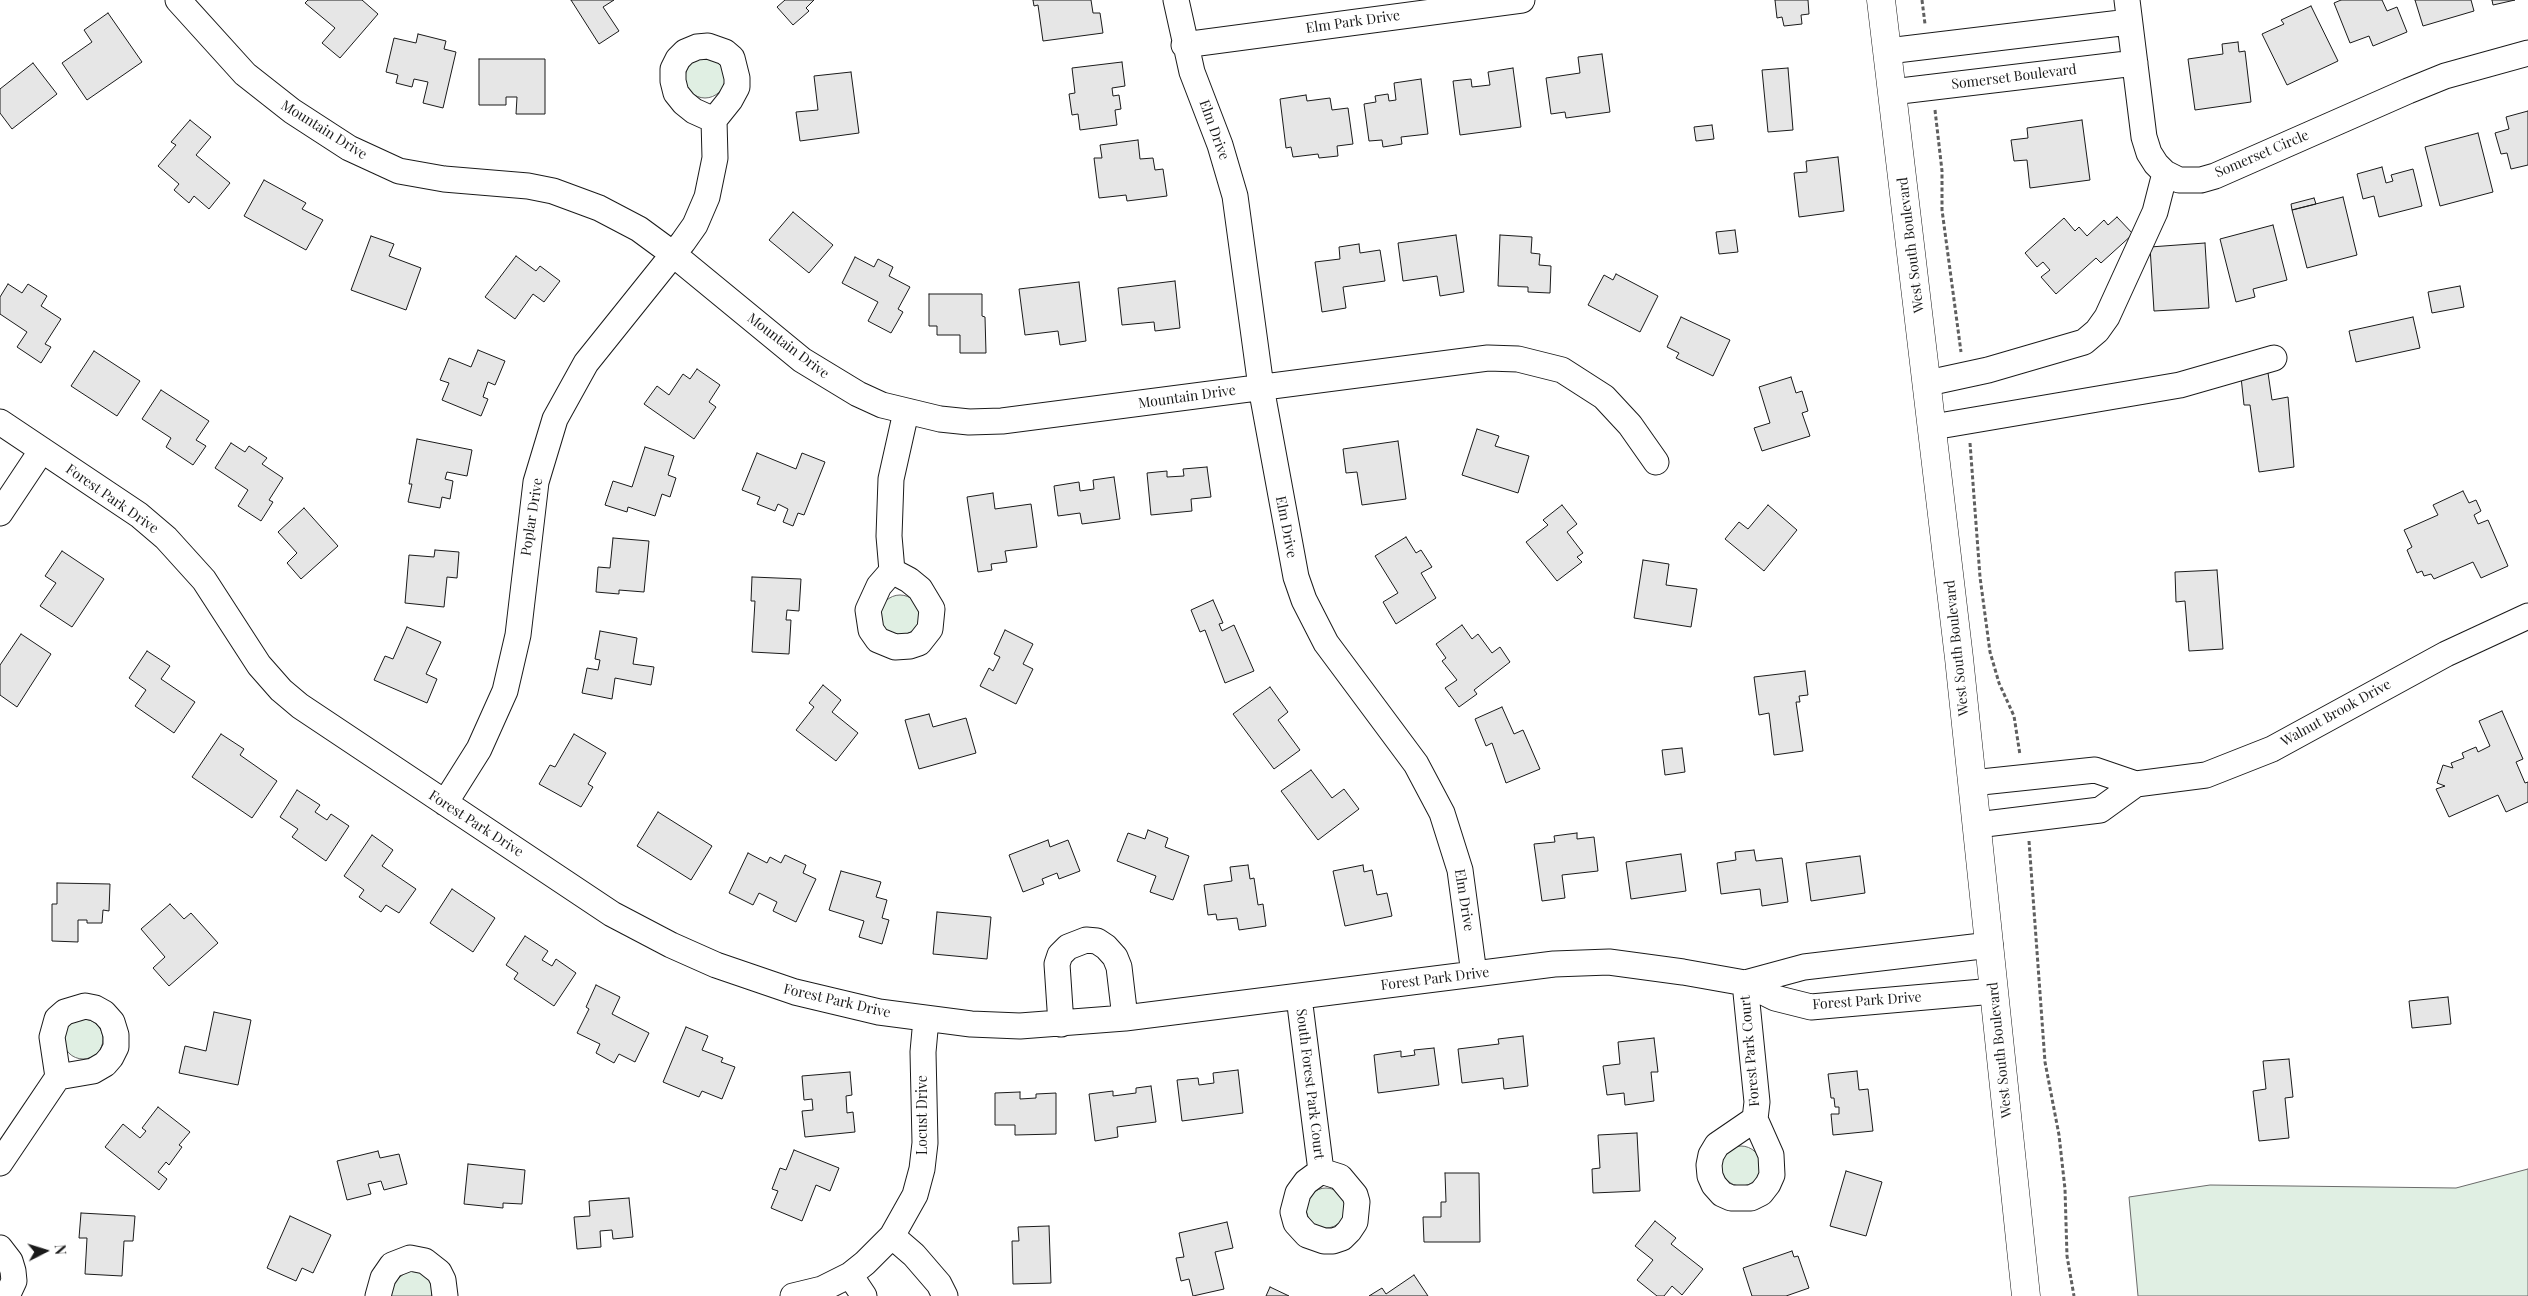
<!DOCTYPE html>
<html>
<head>
<meta charset="utf-8">
<style>
	body { margin:0 }
	#map { position:relative; width:2528px; height:1296px; overflow:hidden; background:#fff; font-family:"Playfair Display",serif }
	canvas { display:block }
	.north { position:absolute; left:20px; top:1226px; width:50px; height:50px; -webkit-text-stroke:4px #fff; paint-order:stroke; rotate:85deg; font-size:14px; font-weight:700; line-height:20px; text-align:center; color:#1a1a1a }
	.north::after { content:''; display:block; margin:auto; width:18px; height:22px; background:#1a1a1a; clip-path:polygon(50% 0,100% 100%,50% 72%,0 100%) }
</style>
</head>
<body>
<div id="map">
<canvas width="2528" height="1296"></canvas>
<div class="north">N</div>
</div>
<script>
const c = document.querySelector('canvas').getContext('2d');
c.lineJoin = 'round';
function paint(path, color) { c.fillStyle = color; c.fill(path, 'evenodd'); }
const toPath = rows => new Path2D(rows.map(r => 'M' + r).join(''));
function stroke(path, color, width, dash) { c.strokeStyle = color; c.lineWidth = width; c.lineCap = dash ? 'butt' : 'round'; c.setLineDash(dash || []); c.stroke(path); }
function write(font, color, halo, rows, align = 'center') {
  c.font = font + ' "Playfair Display",serif'; c.lineWidth = 4; c.setLineDash([]); c.textBaseline = 'middle'; c.strokeStyle = halo; c.fillStyle = color; for (const [text, x, y, turn = 0] of rows) {
    c.save(); c.translate(x, y); c.rotate((+turn || 0) * Math.PI / 180); c.textAlign = isNaN(turn) ? turn : align; if (halo) c.strokeText(text, 0, 0); c.fillText(text, 0, 0); c.restore();
  }
}
const green = toPath([
	'685 78a20 20 0 1 1 40 0a20 20 0 1 1-40 0Z',
	'880 615a20 20 0 1 1 40 0a20 20 0 1 1-40 0Z',
	'63 1039a20 20 0 1 1 40 0a20 20 0 1 1-40 0Z',
	'1721 1166a20 20 0 1 1 40 0a20 20 0 1 1-40 0Z',
	[2528,1169,2528,1296,2138,1296,2129,1197,2210,1185,2456,1188,2528,1169],
	'1306 1208a20 20 0 1 1 40 0a20 20 0 1 1-40 0Z',
	[409,1270,420,1271,432,1281,432,1296,390,1296,396,1280,409,1270]
]);
paint(green, '#e0efe3');
stroke(green, '#6a6a6a', 1);
const building = toPath([
	[308,0,362,0,378,14,340,58,322,43,335,28,305,3,308,0],
	[571,0,614,0,603,7,619,31,599,44,571,0],
	[785,0,814,0,806,8,809,11,793,25,777,7,785,0],
	[1033,0,1091,0,1093,13,1100,13,1103,33,1043,41,1038,5,1034,6,1033,0],
	[1775,0,1808,0,1809,14,1801,15,1802,24,1784,26,1782,17,1777,18,1775,0],
	[2341,0,2382,0,2387,11,2397,7,2407,32,2373,46,2369,36,2350,43,2334,3,2341,0],
	[2415,0,2471,0,2474,11,2423,26,2415,0],
	[2492,0,2515,0,2493,5,2492,0],
	[2311,6,2338,61,2287,85,2262,34,2284,24,2281,20,2311,6],
	[108,13,142,62,87,100,62,63,92,42,84,30,108,13],
	[418,34,446,41,444,49,456,52,443,108,423,103,428,82,414,79,412,87,396,83,398,75,386,72,394,38,416,43,418,34],
	[2238,42,2239,52,2245,51,2251,102,2195,110,2188,59,2223,54,2222,44,2238,42],
	[1602,54,1610,112,1566,118,1565,112,1551,114,1546,78,1580,73,1578,57,1602,54],
	[479,59,545,59,545,114,516,114,517,97,506,97,506,105,479,105,479,59],
	[1122,62,1125,86,1112,88,1113,96,1119,95,1121,109,1115,110,1117,125,1080,130,1078,114,1072,115,1069,94,1075,93,1072,68,1122,62],
	[33,63,57,94,12,129,0,113,0,89,33,63],
	[1513,68,1521,127,1460,135,1453,81,1471,79,1472,87,1490,85,1488,72,1513,68],
	[1788,68,1793,130,1768,132,1762,70,1788,68],
	[851,72,859,133,800,141,796,112,818,110,814,76,851,72],
	[1421,79,1428,134,1401,137,1402,144,1383,147,1382,140,1369,141,1364,104,1376,102,1375,96,1388,94,1389,101,1396,100,1394,83,1421,79],
	[1306,95,1307,101,1330,98,1332,110,1348,108,1353,144,1337,146,1338,156,1319,158,1318,154,1293,157,1291,147,1286,148,1280,99,1306,95],
	[2528,111,2528,165,2511,169,2507,153,2501,154,2495,133,2509,129,2506,117,2528,111],
	[190,120,211,137,196,155,230,183,209,209,194,196,189,203,174,190,179,184,158,166,176,145,171,142,190,120],
	[2082,120,2090,180,2030,188,2027,160,2014,161,2011,140,2028,138,2027,128,2082,120],
	[1712,125,1714,139,1696,141,1694,127,1712,125],
	[2478,133,2493,192,2440,206,2425,147,2478,133],
	[1138,140,1140,159,1153,158,1155,170,1163,169,1167,196,1127,201,1126,195,1099,198,1094,158,1102,158,1100,145,1138,140],
	[1838,157,1844,211,1799,217,1794,173,1807,172,1806,161,1838,157],
	[2382,167,2386,183,2393,181,2391,175,2413,169,2422,206,2379,217,2374,196,2363,199,2357,174,2382,167],
	[264,180,306,203,302,209,323,220,306,250,244,216,264,180],
	[2343,197,2357,255,2307,268,2292,210,2343,197],
	[2314,198,2316,204,2292,210,2291,204,2314,198],
	[793,212,833,245,809,273,769,240,793,212],
	[2117,217,2133,234,2101,263,2096,258,2056,294,2041,277,2050,270,2043,262,2037,267,2025,253,2064,218,2075,231,2079,227,2087,236,2104,220,2108,225,2117,217],
	[2273,225,2287,280,2253,289,2255,297,2236,302,2220,239,2273,225],
	[1735,230,1738,252,1719,254,1716,232,1735,230],
	[1456,235,1464,292,1440,296,1437,276,1403,281,1398,243,1456,235],
	[1500,235,1532,237,1531,253,1540,254,1539,265,1551,266,1550,293,1528,292,1528,287,1498,286,1500,235],
	[371,236,394,244,389,256,421,268,406,310,351,290,371,236],
	[2205,243,2209,308,2154,311,2150,247,2205,243],
	[1359,244,1360,253,1380,250,1385,281,1343,287,1346,308,1322,312,1315,262,1340,259,1339,247,1359,244],
	[516,256,536,271,540,266,560,281,544,302,533,294,515,319,485,297,516,256],
	[855,257,874,267,878,259,893,267,889,276,910,287,898,309,903,312,891,333,868,321,878,302,842,283,855,257],
	[1616,274,1658,296,1640,332,1588,305,1604,275,1613,280,1616,274],
	[1175,281,1180,328,1155,331,1154,322,1122,325,1118,288,1175,281],
	[1079,282,1086,341,1060,345,1058,331,1025,335,1019,289,1079,282],
	[8,284,22,293,28,284,47,296,41,306,61,319,45,344,51,347,41,363,17,347,27,332,0,314,0,297,8,284],
	[2460,286,2464,307,2432,313,2428,292,2460,286],
	[929,294,982,294,982,316,985,317,986,353,960,353,960,335,937,335,937,326,929,326,929,294],
	[1681,317,1730,340,1713,376,1676,358,1679,353,1667,347,1681,317],
	[2413,317,2420,348,2356,362,2349,331,2413,317],
	[478,350,505,361,495,385,488,382,483,397,488,399,481,416,442,400,449,383,440,380,449,358,471,367,478,350],
	[94,351,140,381,117,416,71,386,94,351],
	[697,369,720,385,709,402,716,407,694,439,644,404,657,386,669,395,683,374,690,379,697,369],
	[2268,373,2272,400,2288,397,2294,467,2259,472,2250,405,2244,405,2241,377,2268,373],
	[1791,377,1796,393,1802,391,1808,411,1802,413,1810,436,1762,451,1754,428,1770,423,1759,387,1791,377],
	[161,390,209,421,196,440,206,446,193,465,166,447,171,438,142,419,161,390],
	[1477,429,1499,436,1495,446,1529,456,1518,493,1462,475,1477,429],
	[417,439,472,450,467,476,447,472,445,479,453,481,450,499,442,497,440,508,408,502,412,484,409,484,417,439],
	[1398,441,1406,499,1362,505,1357,472,1346,473,1343,449,1398,441],
	[231,443,245,452,249,446,267,458,262,464,283,478,269,500,273,502,261,521,238,506,248,490,215,468,231,443],
	[645,447,674,456,668,475,676,478,670,497,662,494,655,516,628,507,627,512,605,505,613,481,632,487,645,447],
	[757,453,796,469,802,453,825,462,804,515,798,513,793,526,783,522,788,509,778,504,775,511,757,504,760,497,742,490,757,453],
	[1207,467,1211,497,1191,499,1192,511,1151,515,1147,473,1167,471,1167,477,1184,476,1183,469,1207,467],
	[1114,477,1120,519,1082,524,1080,513,1058,516,1054,486,1079,482,1080,491,1094,489,1093,480,1114,477],
	[2463,491,2469,503,2476,500,2481,511,2474,515,2478,524,2488,520,2508,566,2481,578,2473,562,2434,579,2431,574,2424,576,2422,571,2417,573,2407,550,2412,547,2404,530,2438,515,2433,505,2463,491],
	[993,493,995,509,1031,504,1037,547,1005,551,1007,562,991,564,992,570,978,572,967,497,993,493],
	[1562,505,1577,524,1567,532,1583,553,1577,557,1582,562,1557,581,1526,542,1548,525,1543,520,1562,505],
	[1768,505,1797,530,1764,571,1725,539,1739,522,1748,529,1768,505],
	[304,508,338,546,301,579,287,563,297,553,278,532,304,508],
	[1406,537,1416,553,1421,550,1432,567,1421,573,1436,598,1396,624,1383,602,1398,593,1375,556,1406,537],
	[613,538,649,541,644,592,619,590,619,594,596,592,598,567,610,568,613,538],
	[435,550,459,552,457,578,447,577,444,607,405,603,409,555,434,557,435,550],
	[62,551,104,579,72,627,40,606,56,583,45,576,62,551],
	[1643,560,1669,564,1666,585,1697,589,1691,627,1634,618,1643,560],
	[2217,570,2223,649,2189,651,2185,601,2176,602,2175,572,2217,570],
	[752,577,801,579,799,611,787,610,786,620,791,620,789,654,752,652,755,601,751,601,752,577],
	[1213,600,1223,623,1219,624,1222,631,1234,625,1254,671,1225,683,1205,630,1200,632,1191,610,1213,600],
	[1462,625,1472,639,1478,634,1492,653,1500,647,1510,662,1474,690,1477,694,1459,707,1445,688,1457,680,1442,661,1446,658,1436,644,1462,625],
	[407,627,441,642,426,674,437,679,427,703,374,680,385,656,393,659,407,627],
	[1005,630,1033,644,1023,664,1033,669,1016,704,980,686,989,668,993,671,1000,657,994,654,1005,630],
	[600,631,637,638,633,664,654,667,651,685,615,678,612,699,582,693,587,668,598,670,600,660,595,659,600,631],
	[21,634,51,654,17,707,0,695,0,665,21,634],
	[147,651,170,666,161,679,195,702,174,733,135,706,146,690,129,678,147,651],
	[1805,671,1808,695,1799,696,1800,702,1796,702,1803,751,1774,755,1769,713,1759,715,1754,677,1805,671],
	[823,685,841,700,832,712,858,733,836,761,796,730,814,707,809,703,823,685],
	[1270,687,1288,712,1278,720,1300,750,1274,769,1233,714,1270,687],
	[1502,707,1514,734,1523,730,1540,769,1506,783,1492,743,1486,746,1475,719,1502,707],
	[2502,711,2523,759,2516,762,2525,783,2528,782,2528,802,2506,812,2498,795,2449,817,2436,789,2445,786,2437,783,2443,765,2453,768,2451,763,2464,758,2462,753,2476,747,2478,752,2490,746,2479,721,2502,711],
	[929,714,933,727,966,718,976,753,919,769,905,720,929,714],
	[221,734,244,749,240,755,277,781,252,818,192,777,221,734],
	[574,734,606,753,588,784,593,787,581,807,539,784,550,765,555,767,574,734],
	[1682,748,1685,772,1665,775,1662,750,1682,748],
	[1311,770,1332,798,1344,789,1359,809,1318,840,1281,791,1311,770],
	[297,790,320,805,315,812,327,820,331,814,349,826,326,861,292,837,298,829,280,817,297,790],
	[658,812,712,846,691,880,637,846,658,812],
	[1148,830,1168,838,1165,847,1189,856,1173,900,1150,892,1156,876,1117,861,1128,833,1145,839,1148,830],
	[1577,833,1577,839,1594,837,1598,871,1562,875,1565,898,1542,901,1534,844,1555,842,1554,836,1577,833],
	[372,835,393,850,382,866,416,889,399,913,386,905,381,912,359,897,364,890,344,876,372,835],
	[1048,840,1050,847,1068,840,1080,871,1059,879,1057,873,1042,879,1044,884,1023,892,1009,855,1048,840],
	[1754,850,1756,861,1782,858,1788,902,1762,906,1760,889,1721,894,1717,863,1736,860,1735,852,1754,850],
	[748,853,767,863,770,857,781,863,785,855,806,865,803,873,816,879,796,922,773,911,777,902,759,893,753,905,729,893,748,853],
	[1681,854,1686,891,1631,899,1626,862,1681,854],
	[1860,856,1865,893,1811,901,1806,863,1860,856],
	[1248,865,1250,879,1254,878,1258,905,1263,904,1266,926,1239,930,1237,918,1217,920,1216,914,1208,915,1204,885,1232,881,1230,867,1248,865],
	[1363,865,1364,872,1372,870,1377,895,1387,893,1392,916,1345,926,1333,871,1363,865],
	[841,871,881,882,876,897,887,900,882,918,889,920,882,944,859,937,864,921,829,910,841,871],
	[57,883,110,884,109,911,103,910,102,923,87,923,87,920,78,920,78,942,52,941,52,904,57,904,57,883],
	[452,889,495,918,473,952,430,923,452,889],
	[170,904,184,919,191,913,218,943,169,986,153,968,165,957,141,929,170,904],
	[937,912,991,917,987,959,933,954,937,912],
	[525,936,548,951,542,960,552,966,556,959,576,973,554,1006,514,979,518,973,506,965,525,936],
	[596,985,620,997,612,1014,649,1033,635,1062,619,1054,614,1063,596,1053,600,1044,577,1033,589,1009,586,1007,596,985],
	[2448,997,2451,1024,2412,1028,2409,1001,2448,997],
	[214,1012,251,1020,238,1085,179,1073,185,1046,206,1051,214,1012],
	[686,1027,708,1036,702,1050,723,1058,721,1062,735,1067,722,1099,702,1091,699,1097,663,1082,686,1027],
	[1523,1036,1528,1086,1504,1089,1503,1078,1462,1083,1458,1049,1499,1044,1498,1039,1523,1036],
	[1654,1038,1658,1072,1651,1072,1654,1101,1625,1105,1624,1093,1607,1095,1603,1066,1620,1064,1618,1042,1654,1038],
	[1434,1048,1439,1085,1378,1093,1374,1055,1401,1051,1401,1057,1415,1055,1414,1050,1434,1048],
	[2289,1059,2293,1097,2285,1098,2289,1138,2259,1141,2253,1091,2266,1089,2263,1061,2289,1059],
	[1238,1070,1243,1113,1182,1121,1177,1080,1198,1078,1199,1085,1214,1083,1213,1073,1238,1070],
	[1857,1071,1859,1090,1868,1089,1873,1131,1833,1135,1831,1114,1839,1114,1839,1107,1835,1107,1834,1098,1831,1098,1828,1074,1857,1071],
	[850,1072,852,1095,846,1096,847,1113,853,1112,855,1132,805,1137,802,1111,813,1110,812,1099,804,1100,802,1076,850,1072],
	[1151,1086,1156,1122,1117,1127,1118,1137,1095,1141,1089,1094,1113,1091,1113,1096,1136,1093,1136,1088,1151,1086],
	[1020,1092,1020,1099,1036,1098,1036,1094,1056,1093,1056,1134,1015,1135,1015,1125,995,1125,995,1093,1020,1092],
	[158,1107,190,1132,179,1145,182,1147,169,1165,166,1162,158,1172,167,1179,159,1190,105,1147,123,1124,140,1138,146,1131,142,1128,158,1107],
	[1637,1133,1640,1191,1593,1193,1592,1169,1600,1168,1598,1135,1637,1133],
	[794,1150,839,1168,830,1191,816,1185,802,1221,771,1208,778,1191,772,1189,780,1168,786,1170,794,1150],
	[378,1151,380,1158,399,1154,407,1184,384,1190,381,1181,368,1184,371,1194,347,1200,337,1161,378,1151],
	[468,1164,525,1170,522,1204,503,1203,503,1208,464,1204,468,1164],
	[1846,1171,1882,1182,1866,1236,1830,1226,1846,1171],
	[1445,1173,1479,1173,1480,1242,1424,1242,1423,1217,1441,1217,1441,1202,1446,1202,1445,1173],
	[629,1198,633,1237,613,1239,612,1230,600,1231,601,1247,577,1249,574,1217,590,1216,589,1201,629,1198],
	[81,1213,135,1216,133,1241,124,1241,122,1276,85,1274,87,1238,79,1238,81,1213],
	[290,1216,331,1235,313,1273,302,1268,296,1281,267,1268,290,1216],
	[1655,1221,1676,1238,1671,1244,1703,1269,1682,1295,1672,1286,1664,1296,1657,1296,1637,1280,1653,1260,1635,1246,1655,1221],
	[1227,1222,1233,1248,1215,1252,1224,1289,1193,1296,1189,1279,1181,1281,1176,1258,1184,1257,1179,1233,1227,1222],
	[1049,1226,1051,1283,1013,1284,1012,1241,1019,1241,1018,1227,1049,1226],
	[1792,1251,1794,1257,1798,1256,1809,1288,1786,1296,1752,1296,1743,1268,1792,1251],
	[1414,1275,1428,1296,1369,1296,1382,1288,1386,1294,1414,1275],
	[1270,1287,1289,1296,1266,1296,1270,1287]
]);
paint(building, '#e6e6e6');
stroke(building, '#1a1a1a', 1);
const minor = toPath([
	[178,0,245,74,292,111,349,148,399,171,444,179,528,186,553,191,599,208,639,229,673,254,802,360,858,394,882,405,940,419,969,422,1002,421,1488,358,1518,359,1562,370,1604,397,1630,425,1656,462],
	[1176,0,1192,72,1220,145,1235,196,1261,387,1296,577,1304,600,1326,643,1416,764,1442,813,1460,870,1474,974],
	[2127,0,2144,137,2149,153,2156,164,2165,173,2179,180,2201,180,2215,176,2408,91,2445,76,2528,53],
	[1184,45,1522,0],
	[1888,51,2129,22],
	[1892,92,2135,63],
	[1928,383,1988,370,2084,342,2097,331,2107,317,2155,212,2165,173],
	[0,422,139,515,166,538,204,580,259,665,281,690,300,706,612,914,671,945,716,965,795,992,879,1012,971,1024,1020,1026,1125,1018,1554,964,1609,962,1683,972,1745,983,1757,1102,1755,1119,1717,1145,1711,1155,1709,1165,1710,1176,1714,1185,1722,1194,1731,1198,1751,1198,1761,1193,1768,1184,1772,1175,1771,1155,1755,1119],
	[1933,427,2180,385,2274,358],
	[0,513,42,450],
	[892,571,909,580,920,589,932,609,930,629,919,643,910,646,895,647,878,640,871,630,868,610,879,586,892,571,889,536,891,479,906,412],
	[1972,783,2095,770,2136,784,2206,775,2272,749,2446,654,2528,616],
	[445,803,479,749,505,691,518,635,536,482,555,419,586,363,683,242,695,225,707,197,715,158,714,120,730,100,737,87,737,78,732,58,725,52,708,46,697,47,685,52,678,59,673,69,673,81,676,93,684,103,694,111,714,120],
	[1977,825,2100,810,2136,784],
	[1990,945,1804,967,1745,983,1775,998,1811,1007,1994,991],
	[1299,997,1321,1171,1306,1182,1298,1193,1293,1212,1296,1223,1307,1235,1324,1241,1333,1241,1342,1238,1349,1231,1355,1222,1357,1202,1355,1195,1340,1177,1321,1171],
	[1061,1024,1057,964,1060,955,1068,947,1086,940,1097,941,1106,947,1115,957,1119,967,1125,1018],
	[0,1163,58,1077,93,1071,105,1064,111,1057,116,1047,116,1035,112,1022,104,1013,95,1008,85,1006,65,1012,57,1019,52,1037,58,1077],
	[892,1236,914,1255,939,1284,945,1296],
	[0,1248,10,1261,13,1271,14,1281,7,1296],
	[850,1275,864,1296],
	[378,1296,383,1278,392,1265,410,1258,425,1261,439,1272,443,1280,445,1296],
	[793,1296,822,1289,850,1275,865,1263,892,1236,915,1195,922,1169,925,1143,923,1052,926,1019]
]);
const major = toPath([
	[1881,0,1959,658,2026,1296]
]);
stroke(minor, '#1a1a1a', 27);
stroke(major, '#1a1a1a', 29);
stroke(toPath([
	[1922,0,1925,24],
	[1935,110,1942,171,1942,210,1961,352],
	[1970,443,1980,577,1990,652,1999,683,2014,716,2020,755],
	[2029,841,2045,1062,2059,1135,2065,1189,2067,1256,2074,1296]
]), '#5f5f5f', 3, [4, 2.5]);
stroke(minor, '#fff', 25);
stroke(major, '#fff', 28);
write('14px', '#1a1a1a', '#fff', [
	["Elm Park Drive",1353,22,-8],
	["Somerset Boulevard",2014,77,-7],
	["Mountain Drive",324,130,32],
	["Elm Drive",1214,130,70],
	["Somerset Circle",2262,154,-23],
	["West South Boulevard",1911,245,-97],
	["Mountain Drive",788,346,37],
	["Mountain Drive",1187,397,-8],
	["Forest Park Drive",112,499,35],
	["Poplar Drive",532,517,-81],
	["Elm Drive",1286,527,79],
	["West South Boulevard",1957,648,-96],
	["Walnut Brook Drive",2336,713,-29],
	["Forest Park Drive",476,824,33],
	["Elm Drive",1464,900,81],
	["Forest Park Drive",1435,979,-7],
	["Forest Park Drive",837,1001,13],
	["Forest Park Drive",1867,1001,-4],
	["West South Boulevard",2000,1050,-96],
	["Forest Park Court",1750,1051,-95],
	["South Forest Park Court",1310,1084,83],
	["Locust Drive",923,1115,-90]
]);
</script>
</body>
</html>
